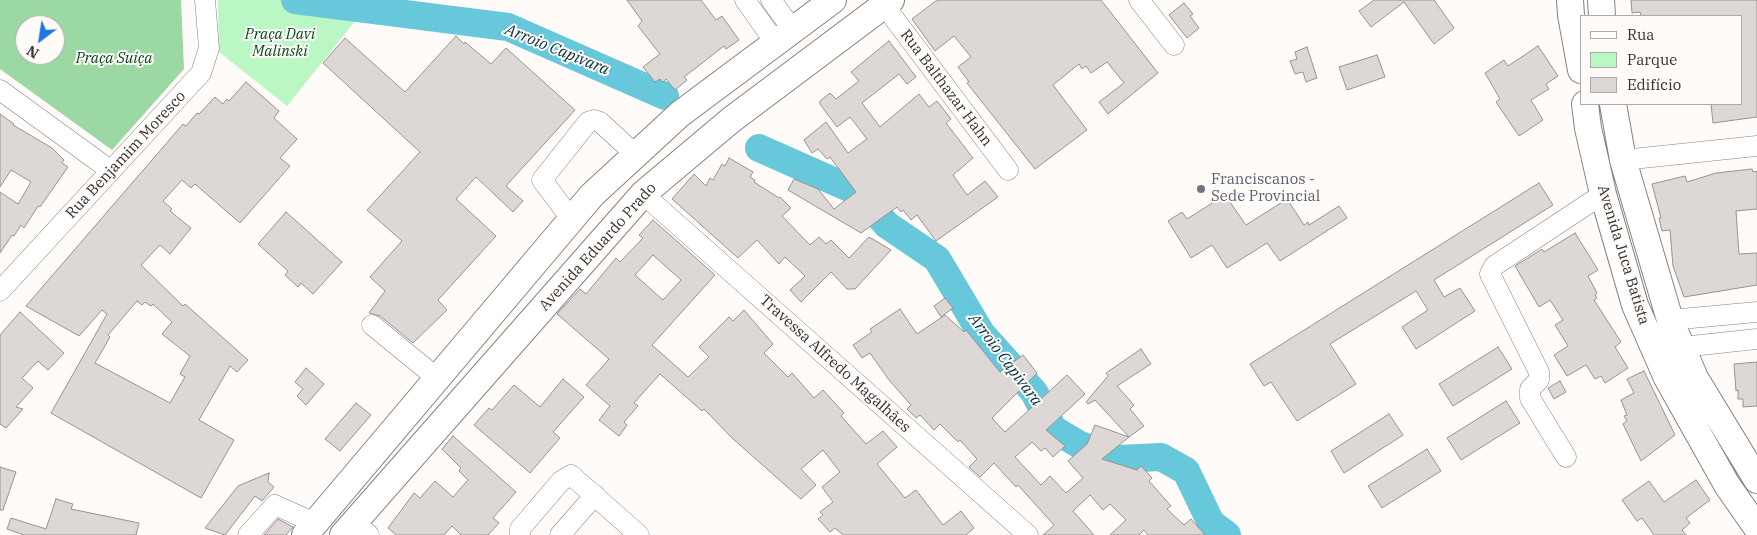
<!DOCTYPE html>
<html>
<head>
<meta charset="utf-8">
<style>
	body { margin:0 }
	#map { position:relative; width:1757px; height:535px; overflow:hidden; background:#fefbf9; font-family:"IBM Plex Serif",serif }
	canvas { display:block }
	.legend { position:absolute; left:1580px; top:15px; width:162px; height:90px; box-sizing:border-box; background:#fefbf9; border:1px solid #adaba9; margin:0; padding:6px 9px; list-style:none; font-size:15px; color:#343231 }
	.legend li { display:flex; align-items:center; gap:10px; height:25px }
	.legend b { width:25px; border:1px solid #adaba9 }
	.north { position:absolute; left:15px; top:15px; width:50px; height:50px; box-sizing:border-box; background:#fefbf9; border:1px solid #adaba9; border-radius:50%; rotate:211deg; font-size:14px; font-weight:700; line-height:20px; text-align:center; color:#343231 }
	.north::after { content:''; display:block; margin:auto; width:18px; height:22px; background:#1e75df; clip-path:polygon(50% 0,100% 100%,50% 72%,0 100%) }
</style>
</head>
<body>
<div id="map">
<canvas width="1757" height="535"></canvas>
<ul class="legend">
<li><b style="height:6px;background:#fff"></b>Rua</li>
<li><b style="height:14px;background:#bbf7c4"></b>Parque</li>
<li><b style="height:14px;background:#ddd8d5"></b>Edifício</li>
</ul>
<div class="north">N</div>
</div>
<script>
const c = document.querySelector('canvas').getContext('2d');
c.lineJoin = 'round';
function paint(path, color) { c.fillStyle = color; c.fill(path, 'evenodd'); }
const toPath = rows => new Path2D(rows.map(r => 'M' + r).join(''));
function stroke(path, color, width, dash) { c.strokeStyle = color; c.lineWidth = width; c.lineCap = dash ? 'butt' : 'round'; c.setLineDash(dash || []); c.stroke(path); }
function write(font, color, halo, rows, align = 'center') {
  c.font = font + ' "IBM Plex Serif",serif'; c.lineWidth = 4; c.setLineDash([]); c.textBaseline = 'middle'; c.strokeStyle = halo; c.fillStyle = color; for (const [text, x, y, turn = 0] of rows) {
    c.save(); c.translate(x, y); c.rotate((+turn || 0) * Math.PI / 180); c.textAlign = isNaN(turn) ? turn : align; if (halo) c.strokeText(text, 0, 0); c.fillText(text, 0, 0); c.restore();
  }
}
paint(toPath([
	[218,0,331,0,356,20,287,106,219,52]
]), '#bbf7c4');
paint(toPath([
	[0,0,181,0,184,69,112,150,0,69],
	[25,25,55,25,55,55,25,55]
]), '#9bd8a4');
stroke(toPath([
	[295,0,508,27,665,96],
	[759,148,858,192,887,225,937,259,981,333,1034,392,1053,429,1080,445,1118,459,1161,457,1186,471,1211,523,1227,535]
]), '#66c8da', 28);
const building = toPath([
	[627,0,701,0,716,20,722,16,739,40,726,49,724,46,701,64,684,77,687,80,675,90,666,79,663,82,660,79,655,82,643,67,660,54,638,26,642,21,627,0],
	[937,0,1101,0,1158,73,1108,114,1099,102,1124,83,1107,62,1091,73,1086,66,1082,69,1079,64,1053,85,1087,130,1035,169,967,83,969,82,958,67,971,57,954,36,935,51,912,19,937,0],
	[1374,0,1434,0,1454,28,1434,44,1404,2,1371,27,1359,11,1374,0],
	[1631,0,1757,0,1757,117,1713,123,1711,104,1741,104,1741,16,1641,16,1640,12,1632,13,1631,0],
	[1184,3,1193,14,1190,16,1199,28,1187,38,1169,15,1184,3],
	[456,36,464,44,465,42,491,64,506,48,575,110,506,186,523,201,513,212,476,177,456,199,496,236,438,300,447,310,413,343,380,316,369,313,385,291,370,277,402,241,367,210,420,152,323,63,345,38,405,92,456,36],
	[889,41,916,77,907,84,899,74,862,103,880,127,919,94,929,107,937,101,951,119,946,123,973,158,953,175,967,195,985,181,998,197,936,241,917,215,911,220,903,210,901,212,897,207,861,233,788,190,794,179,818,189,834,209,856,192,830,157,827,159,818,149,812,153,804,140,826,122,848,153,867,139,850,117,837,127,820,104,820,101,830,93,836,99,859,81,851,72,889,41],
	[1538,46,1558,76,1546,84,1549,89,1531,100,1543,120,1519,136,1496,102,1500,99,1485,73,1504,60,1508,66,1538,46],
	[1307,47,1317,78,1306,82,1303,72,1295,74,1290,61,1297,59,1295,52,1307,47],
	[1377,55,1385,77,1347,90,1339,67,1377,55],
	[246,82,279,111,274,118,297,139,280,158,290,166,240,223,195,184,191,188,182,180,163,201,172,209,170,211,191,228,170,254,160,245,141,265,183,306,185,304,248,360,237,372,230,366,199,420,234,440,201,498,51,413,107,314,102,310,79,336,26,306,183,124,186,126,197,113,199,114,215,97,223,104,227,99,229,101,246,82],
	[137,301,142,305,145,302,151,306,153,304,172,322,162,334,190,356,180,374,185,377,170,403,95,363,110,337,108,335,137,301],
	[0,114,14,124,13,125,52,148,64,160,62,163,68,167,40,207,38,206,24,228,21,225,14,236,12,235,0,253,0,192,18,204,31,182,11,170,0,187,0,114],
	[729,158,753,172,750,177,755,180,754,182,779,198,780,197,791,208,782,216,810,245,819,237,826,244,831,240,849,258,869,237,891,250,855,289,847,289,831,272,801,302,790,290,805,276,785,257,779,264,757,240,738,258,672,199,694,174,706,186,710,178,713,180,722,164,725,166,729,158],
	[1752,169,1753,172,1757,171,1757,209,1736,211,1739,254,1757,253,1757,285,1684,297,1673,266,1670,230,1662,231,1659,218,1661,218,1652,184,1685,176,1687,182,1716,173,1752,169],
	[1539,183,1553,205,1434,280,1444,297,1460,288,1475,311,1416,349,1402,327,1428,310,1416,291,1330,344,1356,384,1297,421,1271,382,1264,386,1250,364,1539,183],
	[1225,195,1246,225,1287,199,1304,225,1308,222,1309,225,1339,206,1347,218,1280,261,1267,243,1227,268,1212,245,1191,258,1168,221,1182,212,1187,219,1225,195],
	[286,212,342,262,313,294,301,283,298,287,285,275,288,271,258,244,286,212],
	[653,220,715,275,652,345,688,377,709,357,699,347,729,317,733,321,744,310,773,344,764,353,788,377,792,373,814,398,823,390,844,413,841,416,866,444,883,431,897,447,877,464,905,498,916,490,943,525,961,511,974,528,966,535,843,535,835,528,830,532,818,519,823,515,820,512,833,502,822,487,840,472,823,450,801,469,816,485,801,499,732,438,704,409,702,411,660,374,634,403,638,406,624,422,627,425,619,436,599,420,610,406,586,385,609,359,557,314,580,289,586,294,616,258,620,262,643,238,639,235,653,220],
	[653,255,681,280,663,300,635,275,653,255],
	[1575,233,1598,270,1588,276,1597,293,1595,295,1597,298,1594,300,1621,342,1615,347,1628,368,1605,383,1601,376,1595,379,1586,365,1567,376,1554,355,1568,346,1555,325,1563,320,1550,300,1539,307,1515,266,1542,249,1544,252,1575,233],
	[945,298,953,308,941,317,934,306,945,298],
	[900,309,917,334,945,315,964,332,966,330,1000,372,1023,355,1037,373,992,418,1005,432,1067,375,1085,394,1046,430,1065,446,1053,457,1045,448,1041,451,1032,442,1015,457,1041,485,1050,476,1066,493,1083,478,1068,461,1087,444,1095,425,1129,437,1102,459,1137,470,1141,466,1152,478,1149,481,1171,506,1167,509,1184,525,1191,519,1205,535,1148,535,1144,530,1139,535,1110,535,1126,520,1110,504,1103,510,1090,495,1073,511,1094,535,1043,535,1054,525,1018,485,1016,487,994,463,980,477,969,467,977,459,960,440,958,442,940,424,934,430,920,415,916,418,907,409,911,405,889,380,870,353,862,358,853,345,872,332,870,329,900,309],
	[20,312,64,353,48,370,38,361,22,378,33,388,16,407,23,409,6,428,0,424,0,335,20,312],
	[1498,347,1512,369,1453,406,1439,384,1498,347],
	[1141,349,1151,364,1117,386,1134,405,1130,409,1144,426,1129,437,1095,400,1088,404,1086,402,1108,376,1106,373,1141,349],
	[1757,362,1757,406,1743,407,1743,399,1738,399,1738,390,1736,391,1734,364,1757,362],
	[306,368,324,384,306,405,297,396,303,389,295,382,306,368],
	[1644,371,1675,435,1641,461,1623,424,1627,421,1624,416,1627,415,1621,400,1634,393,1627,379,1644,371],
	[563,379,584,397,553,432,560,438,530,473,474,425,489,408,492,410,514,385,540,407,563,379],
	[1560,381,1566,392,1554,399,1548,388,1560,381],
	[1506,401,1520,423,1461,460,1447,438,1506,401],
	[356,403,371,415,340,451,325,439,356,403],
	[1389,414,1403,435,1344,473,1331,451,1389,414],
	[453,436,516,492,493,518,499,523,488,535,461,535,452,526,444,535,396,535,388,528,414,493,420,498,435,481,453,497,468,480,459,471,461,468,442,449,453,436],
	[1427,449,1441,471,1382,508,1368,486,1427,449],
	[0,467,16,472,3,510,0,510,0,467],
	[269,473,268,482,274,487,262,501,255,496,225,535,205,528,238,486,269,473],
	[1696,480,1710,500,1686,518,1690,523,1682,530,1686,535,1654,535,1642,518,1637,521,1622,500,1649,481,1664,502,1696,480],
	[56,499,73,504,71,509,139,523,136,535,24,535,7,529,11,518,46,529,56,499],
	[278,519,293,527,286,535,264,535,278,519]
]);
paint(building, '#ddd8d5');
stroke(building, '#989290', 1);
const minor = toPath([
	[745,0,775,42],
	[771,0,793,30],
	[1139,0,1174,45],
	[884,5,1008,170],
	[0,90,110,170],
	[1623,160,1757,146],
	[643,194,1028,535],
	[572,220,542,180,588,122,594,120,600,122,636,155],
	[0,291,201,73,209,48,205,0],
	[1670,320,1757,312],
	[372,325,437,378],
	[1682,347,1757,339],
	[1566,457,1530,398,1530,389,1539,380,1539,372,1490,274,1494,266,1603,194],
	[354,522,369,535],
	[248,535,275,505,315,523],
	[520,535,520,529,561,481,571,475,639,535],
	[560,535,595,495]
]);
const major = toPath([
	[1570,0,1571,15,1581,70],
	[1601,0,1602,16],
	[1585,104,1588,128,1603,194,1635,305,1667,378,1727,485,1757,528],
	[1613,104,1623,160,1670,320,1695,378,1757,480],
	[305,535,592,195,680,114,833,0],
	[343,535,643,194,731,120,891,0]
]);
stroke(minor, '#878280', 21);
stroke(major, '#878280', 28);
stroke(minor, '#fff', 20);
stroke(major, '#fff', 26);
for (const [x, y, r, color] of [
	[1201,189,5,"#6b7280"]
]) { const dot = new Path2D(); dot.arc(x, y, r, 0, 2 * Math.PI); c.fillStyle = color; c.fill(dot); stroke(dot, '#fefbf9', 2); }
write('italic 15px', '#00481a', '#fefbf9', [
	["Praça Davi",280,35],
	["Malinski",280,52],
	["Praça Suíça",114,59]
]);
write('15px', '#343231', '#fefbf9', [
	["Rua Balthazar Hahn",946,88,53],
	["Rua Benjamim Moresco",126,155,-47],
	["Avenida Eduardo Prado",598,247,-48],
	["Avenida Juca Batista",1623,255,73],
	["Travessa Alfredo Magalhães",835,364,42]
]);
write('15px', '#5b616d', '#fefbf9', [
	["Franciscanos -",1211,180],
	["Sede Provincial",1211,197]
], 'left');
write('italic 16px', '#003038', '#fefbf9', [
	["Arroio Capivara",557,50,22],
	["Arroio Capivara",1005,360,53]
]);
</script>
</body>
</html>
